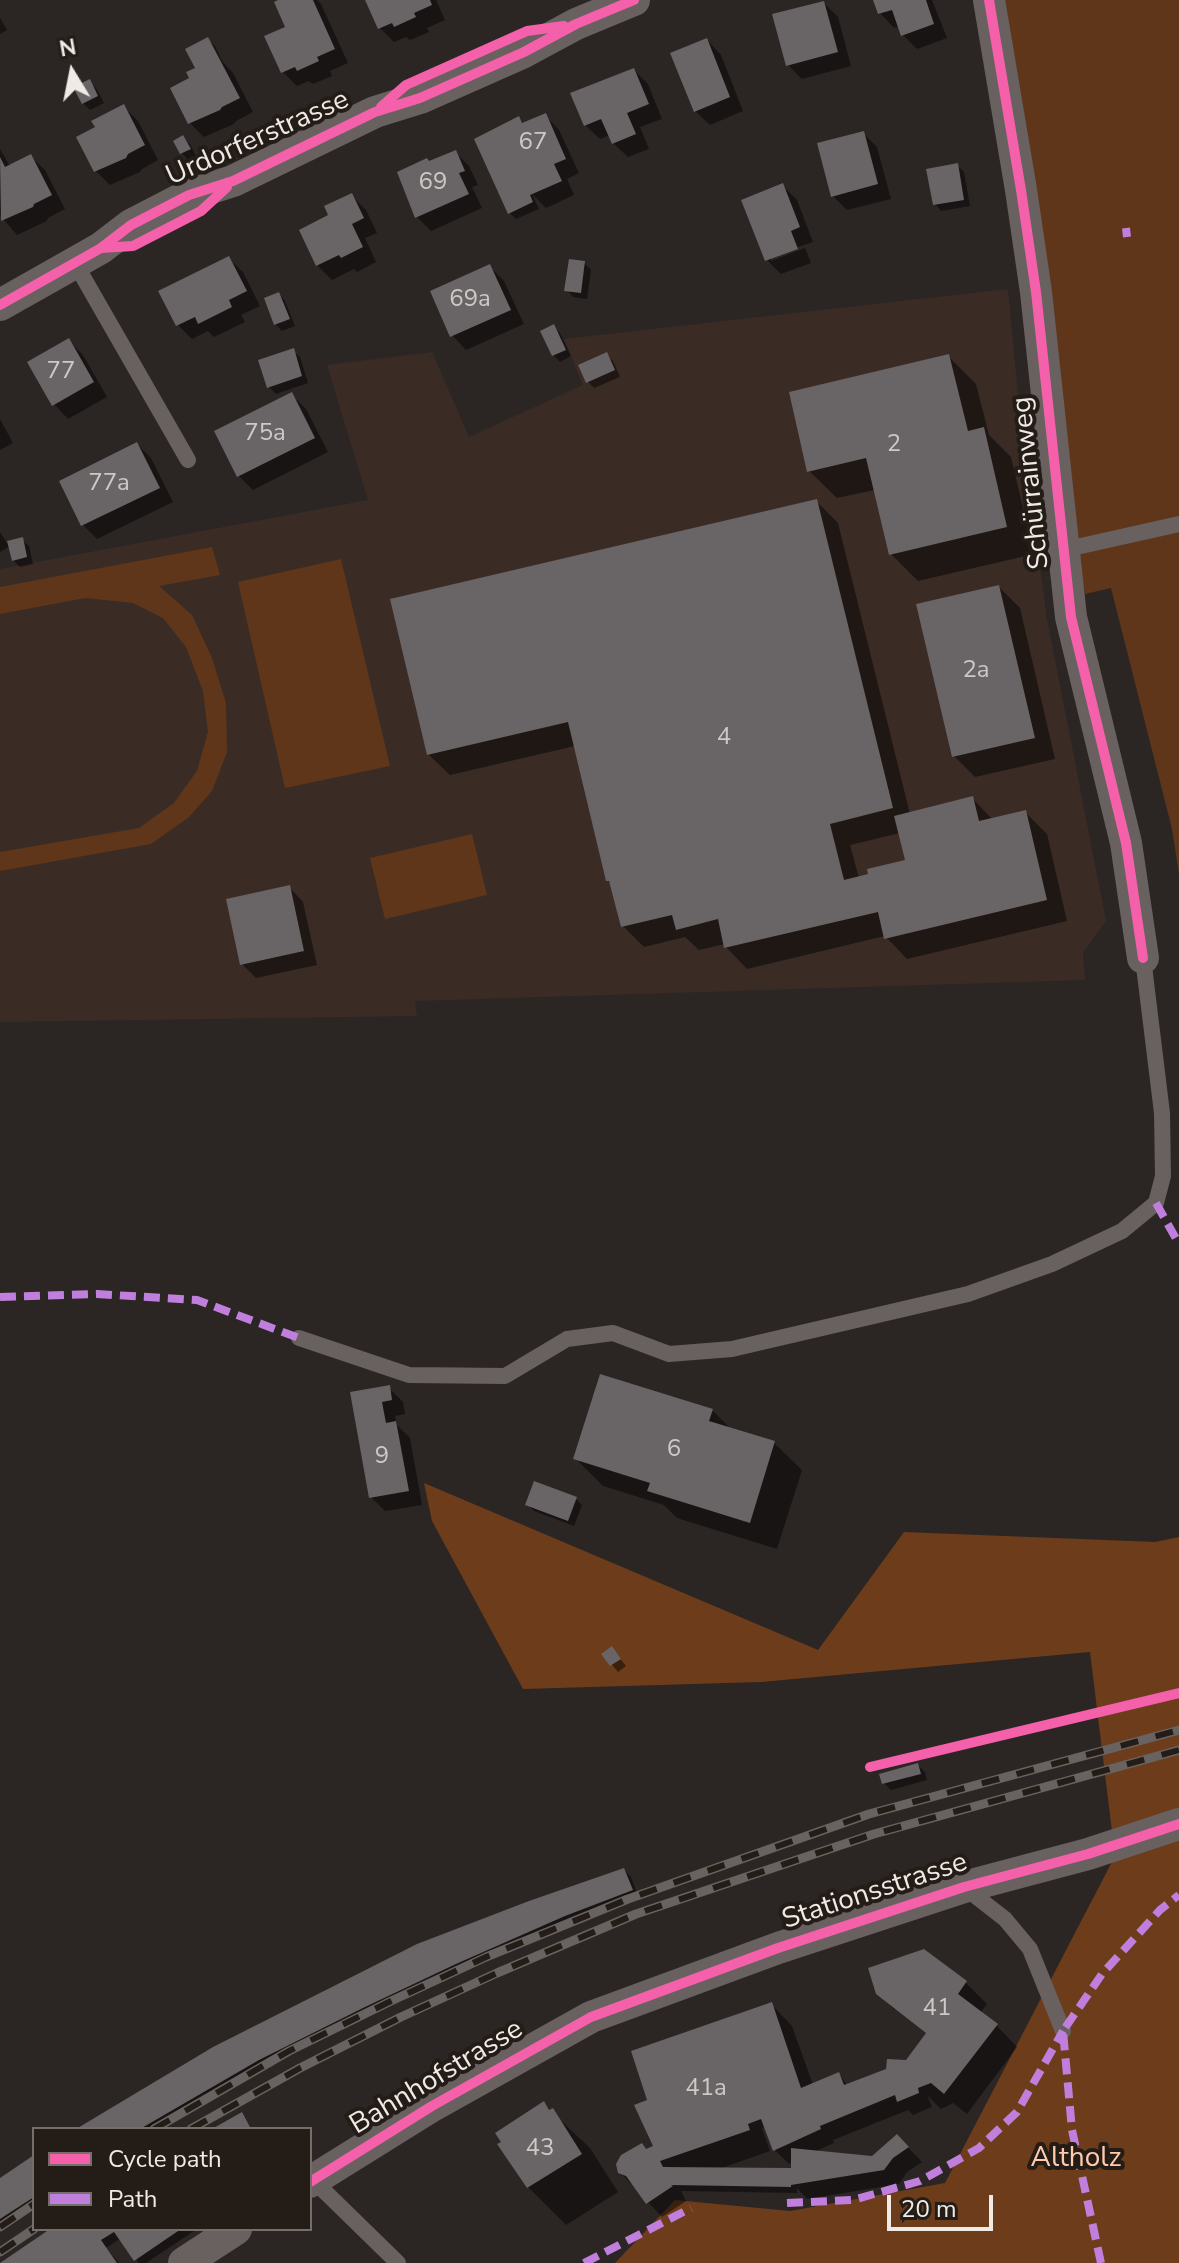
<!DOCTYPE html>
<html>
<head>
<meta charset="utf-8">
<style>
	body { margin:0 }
	#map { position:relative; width:1179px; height:2263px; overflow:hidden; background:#2b2624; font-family:"Nunito Sans",sans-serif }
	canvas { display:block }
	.legend { position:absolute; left:32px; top:2127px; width:280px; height:104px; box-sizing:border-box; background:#241c17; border:2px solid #756e6a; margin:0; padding:10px 14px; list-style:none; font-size:24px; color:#efeae6 }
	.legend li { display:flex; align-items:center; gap:16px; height:40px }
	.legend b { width:40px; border:2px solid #756e6a }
	.north { position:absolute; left:32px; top:32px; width:80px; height:80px; -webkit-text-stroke:6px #241c17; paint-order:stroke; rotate:350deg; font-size:22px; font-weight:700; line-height:32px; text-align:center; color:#efeae6 }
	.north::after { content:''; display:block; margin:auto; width:28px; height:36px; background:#efeae6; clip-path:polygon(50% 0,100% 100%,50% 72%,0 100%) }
	.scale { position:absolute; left:887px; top:2195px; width:106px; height:36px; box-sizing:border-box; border:4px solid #efeae6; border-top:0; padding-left:10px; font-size:24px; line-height:28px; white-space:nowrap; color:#efeae6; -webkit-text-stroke:6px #241c17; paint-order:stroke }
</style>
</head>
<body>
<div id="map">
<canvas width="1179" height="2263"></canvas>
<ul class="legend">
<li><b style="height:10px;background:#f560ab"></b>Cycle path</li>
<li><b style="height:10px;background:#c07fdc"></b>Path</li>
</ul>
<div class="north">N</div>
<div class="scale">20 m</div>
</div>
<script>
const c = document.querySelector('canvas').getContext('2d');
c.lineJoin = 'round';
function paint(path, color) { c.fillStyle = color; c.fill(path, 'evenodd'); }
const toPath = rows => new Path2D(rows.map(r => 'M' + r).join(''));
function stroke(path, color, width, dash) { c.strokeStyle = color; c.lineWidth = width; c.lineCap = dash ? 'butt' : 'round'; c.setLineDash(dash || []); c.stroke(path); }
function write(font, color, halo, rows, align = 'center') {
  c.font = font + ' "Nunito Sans",sans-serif'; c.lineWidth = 8; c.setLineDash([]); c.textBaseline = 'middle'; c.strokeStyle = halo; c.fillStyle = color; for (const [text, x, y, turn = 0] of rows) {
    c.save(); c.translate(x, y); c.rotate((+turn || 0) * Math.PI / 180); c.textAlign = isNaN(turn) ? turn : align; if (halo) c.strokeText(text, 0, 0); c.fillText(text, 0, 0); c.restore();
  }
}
paint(toPath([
	[1008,289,1021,427,1047,619,1106,921,1083,953,1085,980,415,1001,417,1016,0,1022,0,569,368,500,327,365,432,352,469,437,583,385,564,339]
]), '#3a2c25');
paint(toPath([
	[1003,0,1179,0,1179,874,1172,829,1111,588,1085,594,1073,525],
	[212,547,220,575,159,586,192,615,212,658,226,703,227,752,212,791,189,817,151,844,0,871,0,852,139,828,174,803,197,771,208,732,203,691,186,647,163,618,133,603,85,598,0,614,0,587],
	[341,559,390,766,285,788,238,582],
	[472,834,487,895,385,919,370,858]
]), '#5f361a');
paint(toPath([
	[424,1483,818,1650,904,1532,1155,1542,1179,1537,1179,2263,615,2263,675,2200,790,2211,945,2183,1115,1856,1090,1652,761,1682,523,1689,432,1521]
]), '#6d3c1a');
paint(toPath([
	[283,0,317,0,321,4,348,63,330,71,332,76,313,84,309,81,297,86,283,72,288,28],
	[367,0,436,0,445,20,427,28,429,32,410,40,406,37,394,42,380,28],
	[875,0,932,0,947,38,917,49,903,35,900,26,894,28,880,13],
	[824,3,838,17,851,66,802,79,788,65],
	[0,18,7,30,0,34],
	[208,40,215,46,222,61,233,73,253,112,236,121,234,124,204,137,189,122,192,79,198,68],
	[707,40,721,55,743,111,710,125,695,111],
	[634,70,648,84,662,119,640,127,649,149,628,157,613,143,610,135,600,139,585,125],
	[89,82,96,88,104,103,90,110,83,103],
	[123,106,138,121,158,160,142,169,140,172,110,185,96,171,97,128],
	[545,115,559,130,579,173,567,179,574,195,546,208,532,194,539,209,516,219,509,212,519,119,524,124],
	[863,133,877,147,891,199,847,210,833,196],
	[183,138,190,144,196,156,188,160,182,153],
	[0,149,10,166,30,156,45,170,65,209,48,218,47,221,17,235,0,215],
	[455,152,469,166,478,185,472,187,482,208,431,231,417,217,430,163],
	[957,165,964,172,970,206,941,211,935,204],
	[783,186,797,200,813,242,771,256,771,261,805,248,811,263,781,274,767,260],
	[351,195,366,210,377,233,365,238,376,262,357,272,354,269,332,280,317,265,331,216],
	[228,258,243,272,260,306,241,315,245,322,214,337,208,331,192,339,178,325],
	[584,263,591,270,587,299,573,297,567,290],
	[490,267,504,281,524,324,466,350,452,335],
	[279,294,285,301,295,326,282,331,275,324],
	[554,327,560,333,571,356,560,362,553,355],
	[69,341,83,355,107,397,68,419,54,404],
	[293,351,300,357,308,383,276,394,269,387],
	[607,355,613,361,620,377,594,388,588,382],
	[949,357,976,384,989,435,1011,457,1034,554,918,581,891,554,875,490,837,498,809,471],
	[292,395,306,409,328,452,253,490,238,475],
	[0,419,13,443,0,450],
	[137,444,151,458,173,502,97,539,83,525],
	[816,501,838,523,910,814,972,798,993,820,1025,812,1047,834,1067,921,907,959,885,936,747,969,726,947,725,944,699,950,685,937,644,947,623,926,613,886,607,880,575,746,450,775,428,754],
	[900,833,907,861,859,878,850,845],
	[0,532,7,543,22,540,29,546,33,564,20,567,13,560,10,546,0,552],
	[999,587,1020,608,1055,759,975,777,954,756],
	[289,887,303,902,317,965,256,978,242,964],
	[389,1388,403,1402,405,1414,395,1416,397,1425,410,1438,422,1505,385,1511,371,1497,352,1394],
	[712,1410,732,1430,774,1443,802,1470,777,1549,677,1518,664,1505,603,1486,576,1459],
	[576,1499,582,1505,574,1526,534,1511,527,1504],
	[604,1655,618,1656,626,1666,618,1672],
	[918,1765,925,1772,927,1780,891,1790,884,1783],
	[624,1870,631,1877,638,1896,572,1922,463,1970,372,2013,266,2066,158,2129,81,2129],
	[966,1983,987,2004,980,2013,996,2025,1017,2047,967,2114,953,2103,941,2109,927,2095,932,2107,913,2115,908,2110,833,2140,834,2143,814,2152,873,2158,897,2136,922,2162,907,2172,899,2184,807,2199,797,2188,797,2193,681,2191,686,2201,662,2217,620,2172,656,2147,650,2102,771,2004,792,2026,813,2085,839,2074,848,2086,908,2062,935,2037,895,2006,895,2010,878,1993],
	[766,2126,775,2150,789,2164,793,2162,793,2171,719,2169,770,2151,762,2128],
	[543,2104,590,2148,618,2192,566,2225,528,2187],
	[34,2158,34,2207,0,2229,0,2180],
	[54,2229,197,2229,146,2263,139,2263,121,2238,106,2248,119,2263,4,2263]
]), '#0007');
paint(toPath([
	[278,0,313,0,335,49,317,57,319,61,297,71,295,67,281,73,264,36,285,27,274,2],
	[365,0,430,0,432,5,414,13,416,17,394,27,392,23,378,29],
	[873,0,926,0,934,24,901,36,892,10,878,14],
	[824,1,838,52,786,66,772,14],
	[208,37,240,98,222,107,220,110,188,124,170,88,189,78,186,72,195,68,185,49],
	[707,38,730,97,694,112,670,53],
	[634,68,649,104,627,113,636,134,612,144,601,119,584,126,570,93],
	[90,79,98,96,82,104,73,87],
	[124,104,145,145,128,154,126,158,94,172,76,137,95,127,91,121],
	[546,113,566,159,554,164,562,181,530,195,533,202,508,214,474,139,519,116,522,123],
	[864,131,878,184,831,197,817,143],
	[183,135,191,149,180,154,173,141],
	[456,150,465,171,459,173,469,194,415,218,397,172,427,158,429,161],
	[31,154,52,195,34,204,33,207,1,221,0,157,5,167],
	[958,163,964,200,933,205,926,169],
	[783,183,800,227,791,231,798,249,765,261,741,200],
	[352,193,364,218,352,224,363,247,341,258,339,255,316,266,299,230,328,215,324,206],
	[229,256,247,291,229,300,232,307,198,324,195,317,176,326,158,291],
	[569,259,585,261,581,293,564,291],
	[490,264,511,310,450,337,430,291],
	[279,292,290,319,274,325,264,298],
	[554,324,566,350,552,356,540,331],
	[69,338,94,382,52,406,27,362],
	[294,348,302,376,267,388,258,360],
	[607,352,615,370,586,383,578,365],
	[949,354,968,431,984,427,1007,527,889,555,866,458,807,472,789,392],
	[292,392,315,438,237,477,214,431],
	[137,442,160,488,81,526,59,481],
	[817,499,893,808,830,824,844,880,868,874,867,869,905,860,894,816,973,796,979,821,1026,810,1047,900,884,939,878,912,724,948,718,919,676,930,672,915,621,927,609,881,606,881,568,722,427,755,390,599],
	[23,537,27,557,12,561,7,541],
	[999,585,1035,738,952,757,916,604],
	[290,885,304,951,240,965,226,899],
	[600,1374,713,1409,709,1421,775,1441,750,1523,647,1491,650,1483,573,1459],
	[390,1385,392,1400,382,1402,386,1423,396,1421,409,1491,369,1498,350,1392],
	[534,1481,577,1497,568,1521,525,1505],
	[612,1646,621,1659,610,1666,601,1654],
	[918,1763,921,1774,882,1784,879,1774],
	[624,1868,633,1890,565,1916,456,1964,365,2007,259,2060,140,2129,76,2129,213,2047,417,1944,529,1901],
	[924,1949,967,1981,958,1994,998,2024,944,2094,931,2083,918,2088,919,2093,897,2102,895,2095,820,2126,821,2129,773,2151,761,2119,748,2124,750,2130,660,2161,663,2167,791,2168,791,2148,872,2156,897,2134,909,2147,893,2158,884,2170,791,2185,791,2187,671,2185,673,2186,646,2204,626,2176,618,2173,616,2164,621,2155,642,2143,646,2149,653,2146,634,2105,647,2100,631,2051,772,2002,801,2088,839,2072,844,2085,886,2069,887,2059,906,2060,926,2033,876,1994,868,1968],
	[544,2101,549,2110,553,2108,582,2154,527,2188,497,2144,501,2142,495,2133],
	[242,2112,251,2129,212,2129],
	[34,2155,34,2197,0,2219,0,2178],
	[50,2229,181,2229,134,2261,114,2232,101,2240,117,2263,0,2263]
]), '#696465');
stroke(toPath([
	[75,263,188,460],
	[1063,550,1179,524],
	[299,1338,409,1375,505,1376,567,1339,613,1333,669,1354,732,1349,968,1294,1052,1264,1122,1231,1156,1203,1163,1176,1162,1113,1143,958],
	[964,1887,1005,1919,1030,1949,1063,2031],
	[313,2180,398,2263]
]), '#696060', 16);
stroke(toPath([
	[989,0,1021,190,1036,292,1071,617,1126,843,1143,958],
	[0,305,101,248,131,225,189,195,233,181,375,112,420,98,524,52,576,24,634,0],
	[310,2182,432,2106,591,2017,778,1948,964,1887,1088,1854,1179,1824],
	[184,2263,236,2229]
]), '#696060', 32);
const rail = toPath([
	[154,2129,289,2051,391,2001,486,1957,628,1899,869,1814,1179,1730],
	[191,2129,300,2068,401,2017,497,1973,636,1914,874,1834,1179,1750],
	[0,2227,34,2204],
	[0,2252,34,2229]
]);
stroke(rail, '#686260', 9);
stroke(rail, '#241c17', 6, [18]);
stroke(toPath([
	[1126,228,1127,237],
	[1156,1203,1179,1244],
	[0,1297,97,1294,197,1300,299,1338],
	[787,2203,853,2200,920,2181,979,2148,1017,2112,1063,2031],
	[584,2263,691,2208],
	[1101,2263,1072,2130,1063,2031,1102,1974,1160,1910,1179,1895]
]), '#c07fdc', 8, [16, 8]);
stroke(toPath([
	[989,0,1021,190,1036,292,1071,617,1126,843,1143,958],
	[381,107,406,85,527,31,564,26],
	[101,248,133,246,201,211,227,187],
	[0,305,101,248,131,225,189,195,233,181,375,112,420,98,524,52,576,24,634,0],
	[870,1767,1179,1693],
	[310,2182,432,2106,591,2017,778,1948,964,1887,1088,1854,1179,1824]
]), '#f560ab', 10);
write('24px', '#cec8c6', null, [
	["67",533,143],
	["69",433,183],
	["69a",470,300],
	["77",61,372],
	["75a",265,434],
	["2",894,445],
	["77a",109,484],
	["2a",976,671],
	["4",724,738],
	["6",674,1450],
	["9",382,1457],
	["41",937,2009],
	["41a",706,2089],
	["43",540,2149]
]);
write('28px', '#efeae6', '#241c17', [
	["Urdorferstrasse",258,139,-24],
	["Schürrainweg",1032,483,-96],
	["Stationsstrasse",875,1892,-18],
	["Bahnhofstrasse",437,2078,-31]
]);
write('28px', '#ffcaaa', '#241c17', [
	["Altholz",1076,2159]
]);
</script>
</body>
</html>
